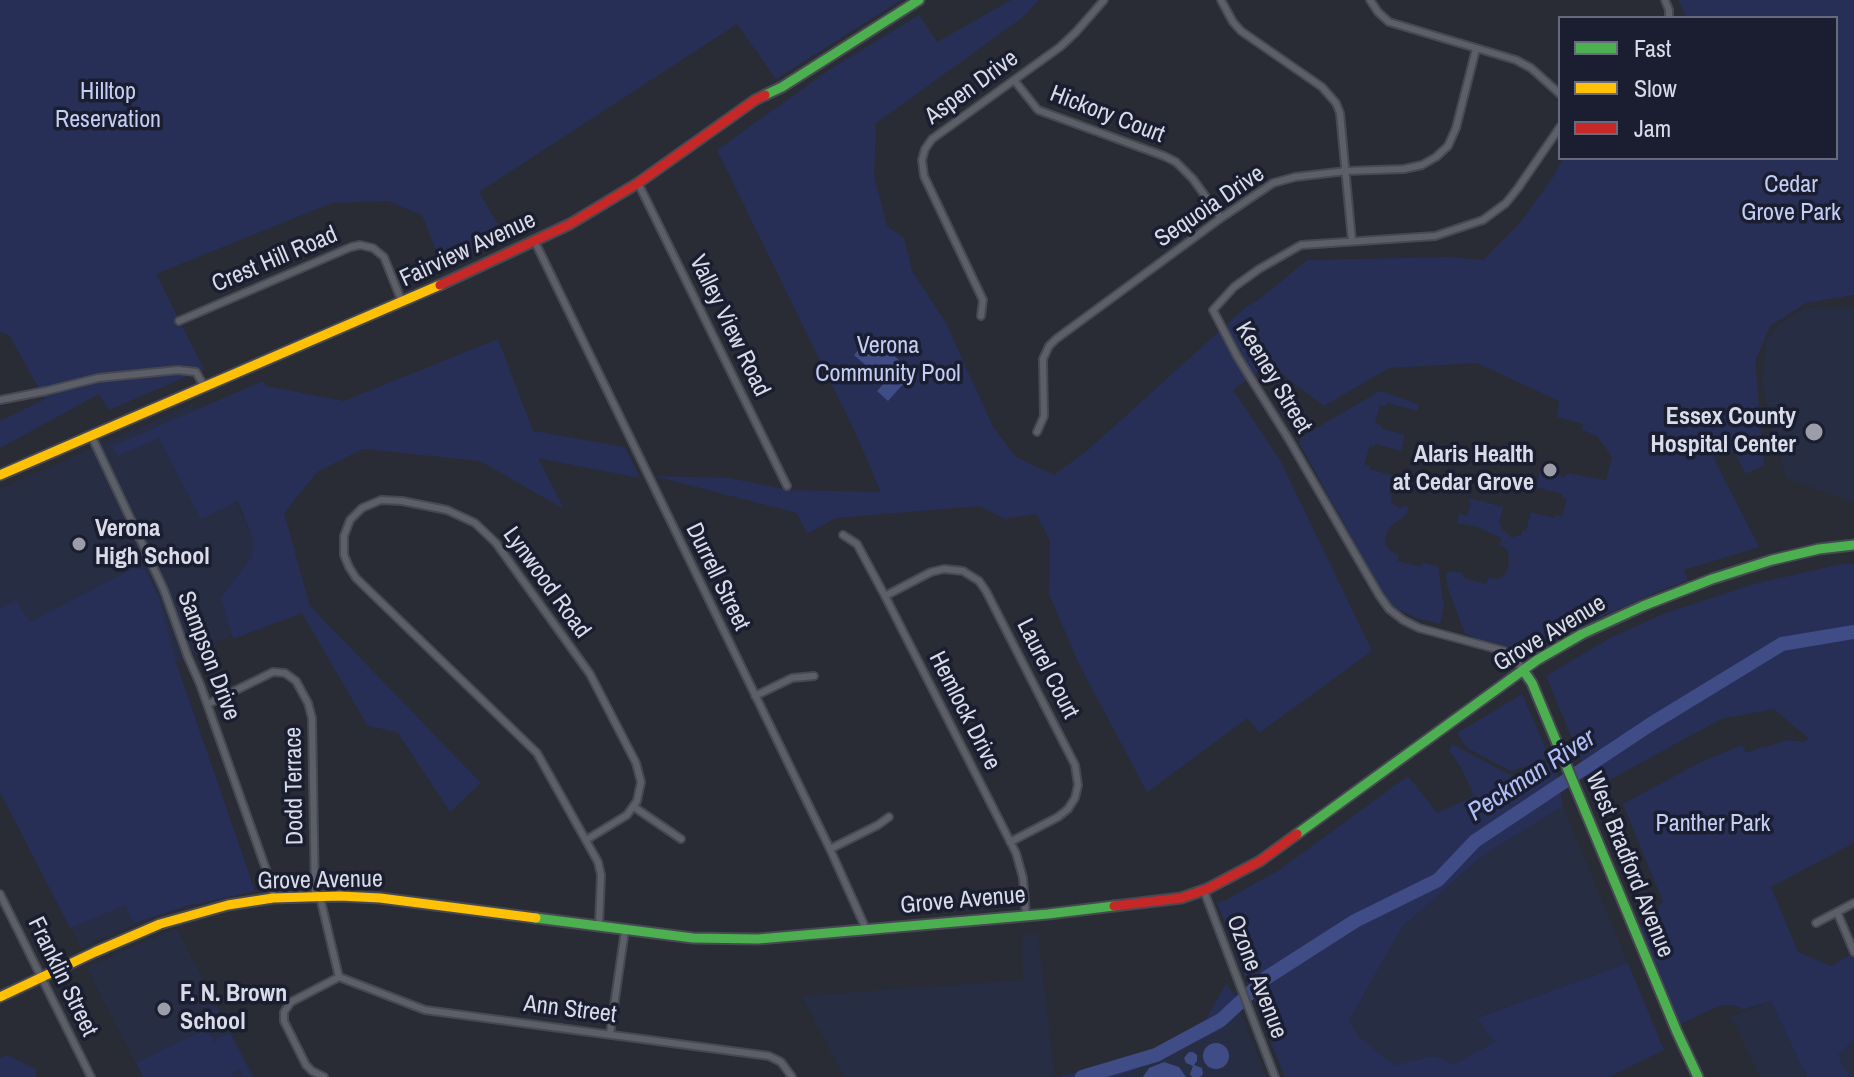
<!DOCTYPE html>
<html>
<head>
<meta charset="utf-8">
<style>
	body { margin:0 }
	#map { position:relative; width:1854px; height:1077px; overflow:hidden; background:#292c35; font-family:"Archivo Narrow",sans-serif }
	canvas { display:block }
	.legend { position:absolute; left:1558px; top:16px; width:280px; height:144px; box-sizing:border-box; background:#1a1e30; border:2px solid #666a7a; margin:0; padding:10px 14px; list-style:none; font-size:24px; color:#d8dce8 }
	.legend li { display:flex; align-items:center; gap:16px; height:40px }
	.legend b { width:40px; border:2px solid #666a7a }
</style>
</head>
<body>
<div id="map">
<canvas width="1854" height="1077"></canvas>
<ul class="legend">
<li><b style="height:10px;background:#4caf50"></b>Fast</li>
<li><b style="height:10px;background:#ffc107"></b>Slow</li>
<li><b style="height:10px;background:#c62828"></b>Jam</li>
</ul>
</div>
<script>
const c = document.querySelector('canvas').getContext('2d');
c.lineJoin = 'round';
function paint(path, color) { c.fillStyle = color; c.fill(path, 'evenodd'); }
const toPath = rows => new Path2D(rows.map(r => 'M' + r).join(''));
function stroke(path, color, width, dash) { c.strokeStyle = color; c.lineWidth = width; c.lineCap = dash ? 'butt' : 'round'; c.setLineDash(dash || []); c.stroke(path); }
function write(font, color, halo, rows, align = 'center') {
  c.font = font + ' "Archivo Narrow",sans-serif'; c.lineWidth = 7; c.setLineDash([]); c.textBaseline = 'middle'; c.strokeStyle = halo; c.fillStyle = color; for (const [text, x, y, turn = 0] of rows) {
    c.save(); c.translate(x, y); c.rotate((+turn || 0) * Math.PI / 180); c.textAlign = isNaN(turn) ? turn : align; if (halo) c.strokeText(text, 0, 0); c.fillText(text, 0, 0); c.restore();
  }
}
paint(toPath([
	[1854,307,1854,503,1786,478,1762,385,1766,341,1778,325,1805,308],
	[192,404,253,539,252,556,221,598,232,635,176,663,255,891,187,906,138,923,81,948,0,792,0,489],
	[1563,806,1628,963,1478,1017,1496,1041,1454,1065,1434,1056,1394,1065,1359,1037,1349,1022,1402,927,1482,856],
	[177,929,255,1077,143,1077,86,967,155,937],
	[1038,934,1055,1077,844,1077,802,996,1023,980,1022,935],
	[1771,1001,1807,1077,1760,1077,1730,1015,1739,1014],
	[1239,1009,1266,1077,1118,1077,1221,1030],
	[1854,1040,1854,1077,1849,1077,1837,1055]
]), '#272d43');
paint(toPath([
	[0,0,901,0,776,79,737,24,479,192,505,237,442,267,422,215,388,201,332,203,156,274,204,369,109,410,99,394,0,448,0,421,45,399,9,335,0,332],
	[1011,0,1039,0,1022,18,876,123,874,176,887,226,904,238,912,271,946,323,993,427,1016,457,1054,475,1088,450,1246,307,1261,298,1307,260,1450,257,1483,260,1520,223,1553,177,1563,158,1836,158,1836,18,1687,18,1678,0,1854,0,1854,295,1806,303,1770,326,1755,362,1764,465,1746,474,1734,452,1713,457,1759,547,1684,570,1688,580,1659,591,1574,629,1525,658,1507,647,1478,639,1465,633,1448,589,1446,575,1449,571,1463,573,1464,578,1486,584,1488,578,1499,579,1505,575,1509,565,1509,556,1507,549,1500,545,1501,538,1478,527,1457,523,1459,514,1467,516,1471,503,1469,502,1470,498,1503,507,1499,524,1502,526,1501,530,1506,532,1512,538,1516,535,1521,536,1523,530,1526,531,1531,512,1554,518,1556,515,1562,517,1567,499,1562,497,1562,494,1536,487,1540,471,1565,477,1567,473,1606,480,1612,457,1597,436,1582,430,1583,424,1557,417,1559,401,1477,363,1389,368,1324,406,1269,364,1233,390,1281,462,1372,651,1259,733,1248,718,1147,792,1079,664,1049,594,1050,541,1036,514,1005,519,980,506,836,518,807,534,797,513,654,476,729,478,789,490,881,492,855,432,717,150,829,70,919,15,937,42],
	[498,339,533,431,625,447,640,478,538,458,564,509,480,461,363,449,317,472,284,513,310,606,481,783,450,812,398,733,367,725,302,613,233,639,221,598,252,556,253,539,238,501,201,519,159,438,118,456,112,446,263,381,266,386,344,401],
	[1380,391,1418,404,1418,411,1387,403,1385,407,1380,405,1375,423,1381,425,1381,428,1405,435,1401,451,1376,444,1374,447,1370,446,1364,464,1370,466,1369,469,1394,476,1389,494,1392,495,1391,502,1400,508,1404,506,1409,507,1406,515,1392,525,1387,532,1385,542,1389,550,1399,555,1398,561,1421,567,1422,563,1438,566,1444,608,1440,624,1417,618,1397,609,1385,597,1299,443,1301,437],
	[1840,564,1854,564,1854,843,1771,887,1798,952,1831,966,1854,953,1854,1040,1838,1055,1849,1077,1807,1077,1771,1001,1740,1010,1741,1008,1733,1005,1721,1005,1680,1024,1640,925,1655,917,1658,911,1658,905,1663,902,1623,804,1699,763,1742,745,1746,753,1765,746,1766,747,1788,740,1805,742,1808,738,1774,709,1721,719,1593,789,1546,676,1610,638,1663,614,1754,584],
	[134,568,145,569,159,598,176,662,255,891,187,906,134,923,126,905,70,928,0,792,0,609,16,600,30,622],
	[1522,694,1550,758,1511,771,1467,748,1457,733],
	[1452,744,1512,776,1554,759,1563,806,1482,856,1402,927,1349,1021,1359,1037,1394,1065,1434,1056,1454,1064,1495,1042,1477,1018,1628,963,1664,1050,1609,1077,1285,1077,1248,985,1217,902,1224,901,1279,870,1408,776,1437,813,1474,796,1462,769,1449,750],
	[1226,984,1243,1005,1221,1030,1118,1077,1059,1077,1157,1050,1206,1019],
	[216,1008,226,1028,214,1034,204,1014],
	[207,1029,215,1043,216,1039,230,1033,252,1077,244,1077,239,1069,232,1072,230,1070,233,1077,143,1077,136,1063],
	[7,1055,36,1069,36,1077,0,1077,0,1058]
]), '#272f56');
paint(toPath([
	[871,335,913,373,888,401,877,391,885,382,854,355],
	'1203 1056a13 13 0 1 1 26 0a13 13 0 1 1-26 0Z',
	[1189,1052,1193,1052,1197,1055,1197,1061,1194,1065,1202,1068,1203,1074,1200,1077,1192,1077,1190,1074,1193,1066,1186,1063,1184,1058],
	[1164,1062,1179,1067,1186,1077,1143,1077,1149,1068]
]), '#3f4c86');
stroke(toPath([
	[1082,1077,1156,1055,1221,1020,1266,978,1355,921,1438,880,1475,841,1651,724,1782,644,1854,632]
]), '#3f4c86', 14);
const street = toPath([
	[1221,0,1233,22,1241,31,1322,87,1336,103,1340,113,1352,241],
	[1370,0,1378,12,1389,22,1516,60,1531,68,1560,94],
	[1665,0,1669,10,1669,18],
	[1014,80,1038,110,1164,156,1176,162,1193,179,1221,218],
	[638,183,787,486],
	[535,242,830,849,866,929],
	[981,316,983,300,924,176,922,160,925,149,932,139,1060,47,1076,32,1104,0],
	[179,321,351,247,360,245,373,248,384,257,402,302],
	[0,400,46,391,98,378,178,370,196,372,204,386],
	[1037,432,1044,416,1043,359,1049,346,1056,339,1221,218,1273,183,1295,177,1346,171,1404,169,1422,165,1436,157,1448,146,1456,128,1476,49],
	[91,435,164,590,188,657,200,684,272,886,273,898],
	[843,535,857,544,885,596,1016,853,1023,878,1026,916],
	[885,596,931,572,944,569,963,571,979,581,986,591,1075,765,1078,785,1075,798,1068,809,1058,817,1010,842],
	[1523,670,1514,658,1504,651,1419,628,1403,620,1389,609,1379,595,1288,438,1237,356,1213,310,1234,287,1259,269,1301,245,1435,236,1483,220,1506,203,1518,188,1560,127],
	[755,696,792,678,814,676],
	[208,704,273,672,285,673,296,681,308,703,312,718,315,897],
	[634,807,681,839],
	[586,840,627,815,637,801,641,782,636,763,590,674,496,543,475,523,447,510,402,501,381,500,362,508,350,520,344,536,344,555,349,567,356,578,537,753,598,862,601,875,599,925],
	[830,849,878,825,889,817],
	[1204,891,1275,1077],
	[0,894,91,1077],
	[320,897,339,977],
	[1837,912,1854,952],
	[1816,923,1854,903],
	[339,977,425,1010,769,1056,781,1062,792,1077],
	[610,1034,625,930],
	[324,1077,312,1071,306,1065,284,1021,284,1012,291,1002,339,977]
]);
const fast = toPath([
	[765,95,782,87,919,0],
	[1523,670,1532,683,1677,1032,1698,1077],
	[1297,834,1537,660,1582,634,1643,606,1712,579,1772,560,1819,549,1854,545],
	[536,918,693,938,758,939,1048,914,1114,906]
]);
const slow = toPath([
	[0,475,440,285],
	[0,997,95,952,160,924,228,905,273,898,340,896,380,898,536,918]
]);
const jam = toPath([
	[440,285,570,224,638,183,755,100,765,95],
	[1114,906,1181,898,1207,889,1260,861,1297,834]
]);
stroke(street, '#464951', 10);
stroke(fast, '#464951', 13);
stroke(slow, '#464951', 13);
stroke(jam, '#464951', 13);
stroke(street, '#5c5f67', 6);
stroke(fast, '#4caf50', 9);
stroke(slow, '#ffc107', 9);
stroke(jam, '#c62828', 9);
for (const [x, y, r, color] of [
	[1814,432,10,"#9b9ea9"],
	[1550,470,8,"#9b9ea9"],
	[79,544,8,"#9b9ea9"],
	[164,1009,8,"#9b9ea9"]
]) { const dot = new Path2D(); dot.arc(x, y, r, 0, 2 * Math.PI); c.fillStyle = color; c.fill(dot); stroke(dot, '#1a1e30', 3); }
write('24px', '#d8dce8', '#1a1e30', [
	["Aspen Drive",972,88,-36],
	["Hickory Court",1107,115,21],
	["Sequoia Drive",1210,207,-34],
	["Fairview Avenue",468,250,-25],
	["Crest Hill Road",275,260,-23],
	["Valley View Road",729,326,64],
	["Keeney Street",1273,378,59],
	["Durrell Street",717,577,64],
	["Lynwood Road",546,583,54],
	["Grove Avenue",1550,634,-31],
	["Sampson Drive",208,656,69],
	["Laurel Court",1047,669,63],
	["Hemlock Drive",964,711,63],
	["Dodd Terrace",295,786,-91],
	["West Bradford Avenue",1629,865,68],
	["Grove Avenue",320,881,-1],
	["Grove Avenue",963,901,-5],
	["Franklin Street",62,977,64],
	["Ozone Avenue",1256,977,69],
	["Ann Street",570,1010,7]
]);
write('24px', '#c3cef4', '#1a1e30', [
	["Hilltop",108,93],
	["Reservation",108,121],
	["Cedar",1791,186],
	["Grove Park",1791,214],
	["Verona",888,347],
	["Community Pool",888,375],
	["Panther Park",1713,825]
]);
write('bold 24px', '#d8dce8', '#1a1e30', [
	["Essex County",1796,418],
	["Hospital Center",1796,446],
	["Alaris Health",1534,456],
	["at Cedar Grove",1534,484],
	["Verona",95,530,"left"],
	["High School",95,558,"left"],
	["F. N. Brown",180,995,"left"],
	["School",180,1023,"left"]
], 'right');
write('italic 26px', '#b0bff7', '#1a1e30', [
	["Peckman River",1532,776,-33]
]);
</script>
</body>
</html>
